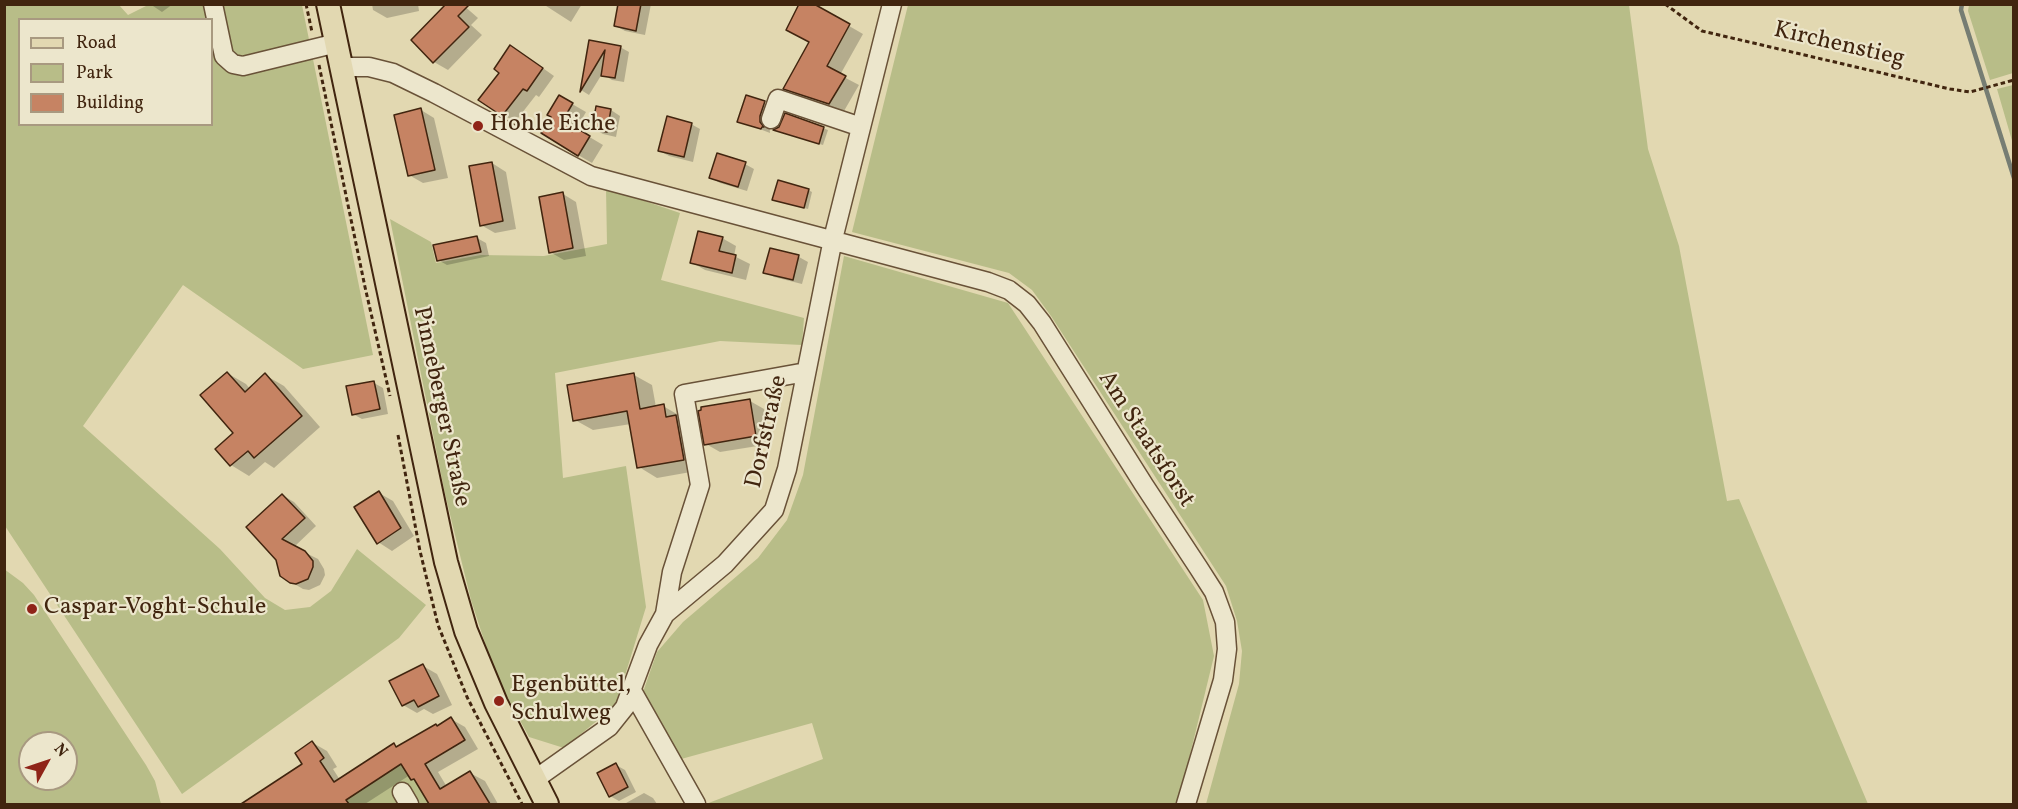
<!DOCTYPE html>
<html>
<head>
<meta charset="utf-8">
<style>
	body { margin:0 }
	#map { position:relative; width:2018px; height:809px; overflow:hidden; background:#e2d8b1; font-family:Vollkorn,serif }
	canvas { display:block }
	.frame { position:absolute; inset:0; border:6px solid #41250f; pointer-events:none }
	.legend { position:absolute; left:18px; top:18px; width:195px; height:108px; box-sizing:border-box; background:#ece6cc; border:2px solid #a89980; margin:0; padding:8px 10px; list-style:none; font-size:18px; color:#41250f }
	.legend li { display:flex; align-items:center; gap:12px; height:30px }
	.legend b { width:30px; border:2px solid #a89980 }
	.north { position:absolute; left:18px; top:731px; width:60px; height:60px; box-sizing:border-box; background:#ece6cc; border:2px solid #a89980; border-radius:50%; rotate:50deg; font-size:16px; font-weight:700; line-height:24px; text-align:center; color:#41250f }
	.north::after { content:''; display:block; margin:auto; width:21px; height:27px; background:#8f2418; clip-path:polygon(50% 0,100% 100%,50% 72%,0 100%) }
</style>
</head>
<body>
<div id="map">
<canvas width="2018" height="809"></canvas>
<div class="frame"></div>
<ul class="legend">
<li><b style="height:8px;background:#e2d8b1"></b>Road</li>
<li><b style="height:16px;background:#b8bd88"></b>Park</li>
<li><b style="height:16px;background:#c68363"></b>Building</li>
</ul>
<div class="north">N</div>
</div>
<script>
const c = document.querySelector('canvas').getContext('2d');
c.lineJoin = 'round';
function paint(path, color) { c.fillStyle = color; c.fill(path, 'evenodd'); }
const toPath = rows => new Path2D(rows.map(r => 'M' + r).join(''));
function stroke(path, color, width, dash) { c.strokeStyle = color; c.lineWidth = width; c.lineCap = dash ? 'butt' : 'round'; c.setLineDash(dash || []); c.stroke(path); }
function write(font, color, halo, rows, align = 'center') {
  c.font = font + ' Vollkorn,serif'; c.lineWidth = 4.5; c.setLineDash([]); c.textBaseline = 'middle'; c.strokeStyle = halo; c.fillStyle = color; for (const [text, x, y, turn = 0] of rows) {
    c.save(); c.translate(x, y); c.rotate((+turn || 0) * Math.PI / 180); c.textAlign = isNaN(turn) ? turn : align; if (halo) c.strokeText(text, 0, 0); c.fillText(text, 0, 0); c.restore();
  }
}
paint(toPath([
	[4,5,119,5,128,15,148,5,302,5,373,355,303,369,183,285,83,426,220,549,265,598,285,610,310,607,331,591,357,549,426,605,399,638,182,794,5,526],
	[20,20,212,20,212,124,20,124],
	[908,5,1629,5,1648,149,1679,246,1727,501,1739,499,1868,804,1206,804,1239,684,1242,651,1237,621,1226,586,1051,316,1032,290,1009,273,852,232],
	[1969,5,2013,5,2013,73,1990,80,1968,11],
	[2013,85,2014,85,2013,144,1997,89],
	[606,188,680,213,661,280,804,318,802,345,720,341,555,373,563,478,626,466,646,607,616,705,564,748,529,737,495,674,471,600,445,494,390,219,431,242,436,263,481,255,544,256,607,244],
	[844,256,1008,303,1203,600,1214,656,1178,804,706,804,823,759,812,723,663,764,635,715,657,652,683,622,758,558,787,520,803,475],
	[4,569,23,583,34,595,146,765,155,781,161,804,5,804],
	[30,743,66,743,66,779,30,779],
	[400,761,411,780,414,779,429,804,348,804,346,800]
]), '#b8bd88');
paint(toPath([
	[150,4,173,4,162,12],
	[372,4,418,4,419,11,387,18,373,10],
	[462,4,478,18,471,25,482,35,448,70,434,62],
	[543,4,582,4,571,22],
	[620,4,651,4,645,35,625,31,616,26],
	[811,4,863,34,840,75,859,85,844,111,799,96,785,88,811,42],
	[590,42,620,47,629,52,624,82,612,80,602,74,589,95,581,90],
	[523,54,554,76,539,97,536,95,515,122,480,100],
	[560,97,586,112,576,129,603,145,592,163,578,155,553,116],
	[747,97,774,108,769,121,770,133,739,121],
	[597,108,611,110,620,116,616,137,603,134,594,129],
	[421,110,434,118,448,178,423,183,409,175],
	[786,115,828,130,823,145,779,132],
	[691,124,700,129,693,162,669,156,660,151],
	[492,163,506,172,516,229,495,233,481,225],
	[745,164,754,169,747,191,720,183,711,178],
	[808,190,812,192,808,209,778,201],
	[563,194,576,202,586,256,564,260,550,252],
	[477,238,486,243,489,256,447,265,438,260],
	[722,238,736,246,734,256,750,264,746,280,705,270,691,262],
	[799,257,808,262,802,284,774,277,765,272],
	[227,373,246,384,250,389,265,375,284,386,320,427,274,468,265,462,249,476,231,465,217,449,235,433],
	[634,375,652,385,656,407,663,406,682,417,702,470,657,478,639,467,631,424,593,430,575,420],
	[374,383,383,388,388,414,362,419,353,414],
	[750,401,764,409,770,444,720,452,706,444],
	[379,493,393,501,414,536,392,551,378,542],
	[282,495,294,502,316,526,294,547,318,559,324,569,325,575,320,585,309,590,303,589,291,582,278,560],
	[423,666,437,674,452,705,433,714,424,709,417,713,403,705],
	[451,719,465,727,478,749,438,772,447,787,470,773,485,781,498,804,430,804,417,782,410,775,365,804,256,804,252,799,304,764,313,743,327,751,337,767,333,769,340,780,394,745,398,748],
	[616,765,625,770,636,792,619,801,610,796],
	[644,793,653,798,657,804,626,804,626,803]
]), '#0003');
stroke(toPath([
	[1962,4,1961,10,2014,178]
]), '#767d73', 4.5);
const building = toPath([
	[446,4,470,4,458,16,469,27,433,63,411,40,446,4],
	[618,4,641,4,636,31,614,26,618,4],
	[799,4,814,4,850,24,827,66,846,76,829,104,783,89,809,42,786,30,799,4],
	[589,40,621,46,615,78,601,76,605,50,580,92,589,40],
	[510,45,543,68,527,91,523,89,502,116,478,100,499,73,494,69,510,45],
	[559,95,573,103,563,120,590,136,578,156,541,133,551,117,547,115,559,95],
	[746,95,765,101,760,116,760,122,764,127,762,127,761,129,737,122,746,95],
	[596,106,611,109,607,132,592,130,596,106],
	[421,108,435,170,408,176,394,115,421,108],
	[785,113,824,127,819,144,773,130,779,127,785,113],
	[667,116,692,123,684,157,658,151,667,116],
	[717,153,746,162,738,187,709,178,717,153],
	[492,162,503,221,480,226,469,166,492,162],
	[778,180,809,189,804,208,772,200,778,180],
	[563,192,573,248,549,253,539,197,563,192],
	[698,231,723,237,719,251,736,255,732,273,690,263,698,231],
	[477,236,481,252,437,261,433,245,477,236],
	[770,248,799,255,793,280,763,273,770,248],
	[227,372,245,392,265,373,302,416,254,458,248,451,230,466,215,449,233,433,200,395,227,372],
	[634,373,640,409,664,404,666,417,676,415,684,460,637,468,627,411,573,421,567,385,634,373],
	[374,381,380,409,352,415,346,386,374,381],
	[750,399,756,436,704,445,698,411,701,410,701,407,750,399],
	[379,491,401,528,377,544,354,507,379,491],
	[282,494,305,518,282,539,305,551,313,561,313,567,308,579,296,584,290,583,280,576,276,560,246,527,282,494],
	[423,664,439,696,418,707,414,700,402,706,389,681,423,664],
	[451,717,465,740,425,764,440,789,470,771,490,804,429,804,414,779,411,780,401,764,346,800,349,804,241,804,302,764,295,753,312,741,324,758,320,761,334,782,394,743,396,747,436,724,437,726,451,717],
	[616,763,628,787,609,797,597,773,616,763]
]);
paint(building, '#c68363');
stroke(building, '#41250f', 1.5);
const minor = toPath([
	[213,4,224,56,233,64,243,66,337,43],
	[342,67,369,67,393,73,434,93,591,176,988,282,1009,290,1027,304,1042,323,1144,485,1198,567,1214,592,1225,622,1227,649,1223,680,1186,804],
	[771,119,778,99,861,127],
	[665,614,672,572,700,485,684,394,806,372],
	[631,689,696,804],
	[534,780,609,727,625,707,648,645,665,614,725,564,774,510,787,469,833,239,892,4],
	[402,792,409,804]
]);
const major = toPath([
	[328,4,446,562,466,631,496,703,547,804]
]);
stroke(minor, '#695238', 21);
stroke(major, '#41250f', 26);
stroke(toPath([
	[306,4,312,32],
	[1665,4,1702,31,1950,89,1970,92,2014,80],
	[319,65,365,287,390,396],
	[398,435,420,551,438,625,467,697,522,804]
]), '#41250f', 3, [4.5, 3]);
stroke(minor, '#ece6cc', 18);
stroke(major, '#e2d8b1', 22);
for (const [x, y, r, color] of [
	[478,126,6,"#8f2418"],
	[32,609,6,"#8f2418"],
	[499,701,6,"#8f2418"]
]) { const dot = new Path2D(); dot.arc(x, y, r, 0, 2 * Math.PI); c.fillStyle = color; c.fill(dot); stroke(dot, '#ece6cc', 2); }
write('24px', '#41250f', '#ece6cc', [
	["Kirchenstieg",1839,46,13],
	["Pinneberger Straße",440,407,78],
	["Dorfstraße",768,432,-77],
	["Am Staatsforst",1145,440,57]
]);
write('24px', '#41250f', '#ece6cc', [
	["Hohle Eiche",490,126],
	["Caspar-Voght-Schule",44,609],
	["Egenbüttel,",511,687],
	["Schulweg",511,715]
], 'left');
</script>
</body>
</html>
